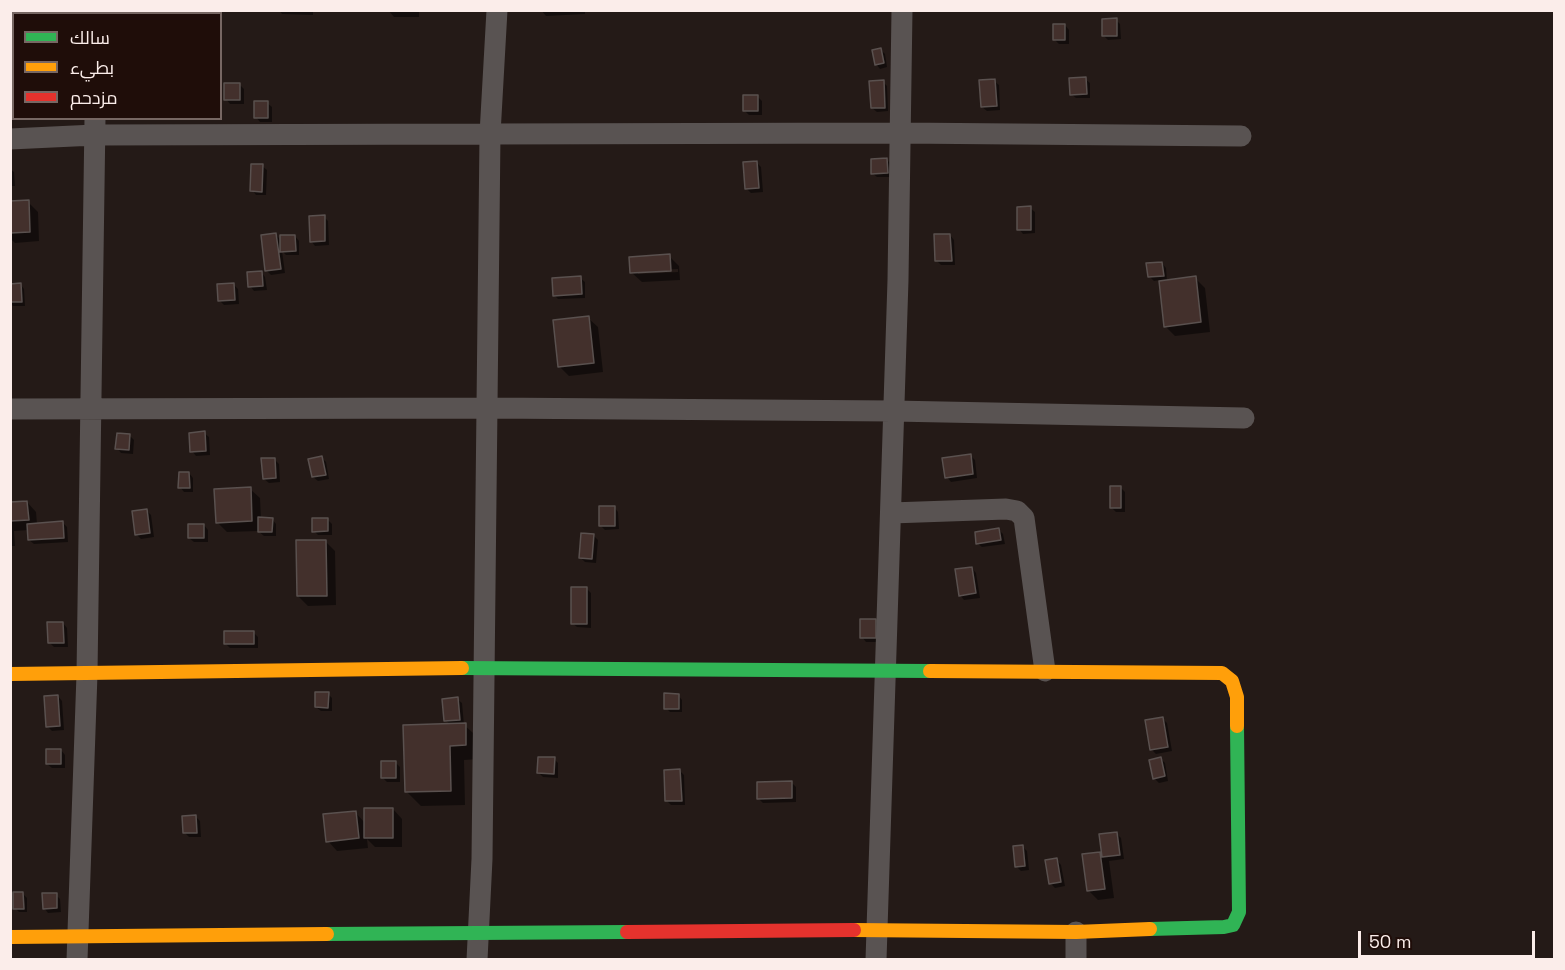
<!DOCTYPE html>
<html>
<head>
<meta charset="utf-8">
<style>
	body { margin:0 }
	#map { position:relative; width:1565px; height:970px; overflow:hidden; background:#241a17; font-family:"Space Grotesk",Cairo,sans-serif }
	canvas { display:block }
	.frame { position:absolute; inset:0; border:12px solid #fbedea; pointer-events:none }
	.legend { position:absolute; left:12px; top:12px; width:210px; height:108px; box-sizing:border-box; background:#1f0d09; border:2px solid #776763; margin:0; padding:8px 10px; list-style:none; font-size:18px; color:#fbedea }
	.legend li { display:flex; align-items:center; gap:12px; height:30px }
	.legend b { width:30px; border:2px solid #776763 }
	.scale { position:absolute; left:1358px; top:931px; width:177px; height:27px; box-sizing:border-box; border:3px solid #fbedea; border-top:0; padding-left:8px; font-size:18px; line-height:21px; white-space:nowrap; color:#fbedea; -webkit-text-stroke:4px #1f0d09; paint-order:stroke }
</style>
</head>
<body>
<div id="map">
<canvas width="1565" height="970"></canvas>
<div class="frame"></div>
<ul class="legend">
<li><b style="height:8px;background:#30b455"></b>سالك</li>
<li><b style="height:8px;background:#ff9f0a"></b>بطيء</li>
<li><b style="height:8px;background:#e5322d"></b>مزدحم</li>
</ul>
<div class="scale">50 m</div>
</div>
<script>
const c = document.querySelector('canvas').getContext('2d');
c.lineJoin = 'round';
function paint(path, color) { c.fillStyle = color; c.fill(path, 'evenodd'); }
const toPath = rows => new Path2D(rows.map(r => 'M' + r).join(''));
function stroke(path, color, width, dash) { c.strokeStyle = color; c.lineWidth = width; c.lineCap = dash ? 'butt' : 'round'; c.setLineDash(dash || []); c.stroke(path); }
paint(toPath([
	[279,10,313,10,313,15,282,14],
	[388,10,419,10,419,17,394,17],
	[541,10,585,10,585,14,546,16],
	[1116,20,1120,24,1121,39,1108,40,1103,35],
	[1065,25,1069,30,1069,44,1059,44,1054,39],
	[881,50,885,54,887,67,880,69,876,64],
	[1085,79,1090,83,1090,98,1076,98,1071,94],
	[994,81,999,85,1000,110,987,111,982,107],
	[883,82,887,86,888,111,877,112,872,108],
	[239,84,244,89,244,104,230,104,226,99],
	[757,96,762,101,762,115,749,115,744,110],
	[267,103,272,107,272,122,260,122,256,117],
	[887,160,891,164,892,177,877,177,872,173],
	[756,162,761,167,763,192,751,193,746,188],
	[262,166,267,170,266,195,256,195,252,190],
	[10,169,14,172,15,186,10,186],
	[28,202,38,212,39,241,15,243,10,238,10,203],
	[1030,208,1035,212,1035,233,1023,234,1019,229],
	[324,217,328,221,329,245,315,246,311,241],
	[276,235,282,241,295,236,299,241,299,255,286,255,282,251,285,273,271,275,267,271],
	[950,235,954,240,955,265,941,265,937,261],
	[669,256,679,266,680,280,642,282,632,273],
	[678,269,678,272,638,274,638,271],
	[1162,263,1166,268,1167,281,1195,278,1205,288,1210,332,1175,336,1165,326,1160,280,1154,281,1149,276],
	[261,272,265,277,267,290,254,291,250,286],
	[580,278,585,282,585,298,558,299,554,295],
	[20,284,24,289,25,306,13,306,10,303,10,285],
	[233,284,238,289,239,304,224,305,220,301],
	[588,318,598,327,603,372,569,376,559,366],
	[204,433,209,437,210,455,196,456,192,451],
	[130,436,134,440,133,454,121,453,117,448],
	[970,455,975,460,977,478,951,482,947,477],
	[322,458,326,462,329,479,318,481,313,477],
	[274,459,279,464,280,482,269,483,264,479],
	[189,473,193,478,193,492,184,492,180,487],
	[1121,488,1125,492,1125,512,1116,512,1111,507],
	[250,489,260,498,261,519,272,519,276,524,276,536,264,536,258,531,227,532,217,522],
	[27,502,36,512,37,524,63,523,67,527,68,542,34,544,29,540,29,530,14,531,15,546,10,546,10,503],
	[614,507,618,512,619,529,605,530,600,525],
	[147,511,151,515,154,537,141,539,137,535],
	[327,519,332,524,332,535,318,535,314,531],
	[204,525,208,530,208,542,194,542,189,538],
	[999,530,1003,534,1005,544,982,547,977,543],
	[593,535,598,540,596,563,585,562,580,557],
	[325,541,335,551,336,605,308,606,298,596],
	[972,568,976,573,980,598,964,600,960,595],
	[586,588,591,593,591,628,577,627,572,623],
	[875,620,879,625,880,642,866,642,862,637],
	[63,623,67,628,68,647,54,647,49,642],
	[253,632,258,637,258,648,230,648,225,643],
	[328,694,332,698,332,711,321,711,316,707],
	[678,695,682,700,682,712,670,712,666,708],
	[58,696,62,701,64,730,52,731,48,727],
	[457,699,462,703,464,725,480,739,480,759,464,760,465,805,421,806,406,791,451,725,445,720],
	[1162,718,1167,723,1172,751,1156,754,1151,749],
	[61,750,65,755,65,768,52,768,47,764],
	[554,759,558,763,558,778,543,777,539,773],
	[1161,759,1165,763,1168,781,1159,783,1154,778],
	[395,762,400,767,400,782,387,782,382,777],
	[679,770,684,775,685,805,671,805,667,801],
	[792,783,796,787,796,802,763,803,758,798],
	[393,809,402,819,402,847,375,847,367,839,368,848,337,851,328,841,355,812,365,823],
	[196,817,200,821,201,837,189,837,185,833],
	[1117,834,1121,838,1124,859,1109,861,1114,898,1098,900,1088,890,1099,853,1104,858,1101,836],
	[1022,846,1027,851,1029,870,1021,871,1016,866],
	[1057,860,1061,865,1065,886,1055,888,1051,884],
	[23,894,27,898,27,912,19,912,15,908],
	[56,895,60,899,61,912,48,913,44,908]
]), '#0007');
const building = toPath([
	[1117,18,1117,36,1102,36,1102,19,1117,18],
	[1053,24,1065,24,1065,40,1053,40,1053,24],
	[881,48,884,63,875,65,872,50,881,48],
	[1086,77,1087,94,1070,95,1069,78,1086,77],
	[995,79,997,106,981,107,979,80,995,79],
	[884,80,885,108,871,108,869,81,884,80],
	[224,83,240,83,240,100,224,100,224,83],
	[743,95,758,95,758,111,743,111,743,95],
	[254,101,268,101,268,118,254,118,254,101],
	[887,158,888,173,871,174,871,159,887,158],
	[757,161,759,188,745,189,743,162,757,161],
	[251,164,263,164,262,192,250,191,251,164],
	[29,200,30,232,10,233,10,201,29,200],
	[1031,206,1031,230,1017,230,1017,207,1031,206],
	[325,215,325,241,310,242,309,216,325,215],
	[276,233,281,269,265,271,261,235,276,233],
	[934,234,950,234,952,261,935,261,934,234],
	[280,235,295,235,296,251,280,252,280,235],
	[670,254,671,271,630,273,629,257,670,254],
	[1162,262,1164,276,1148,277,1146,263,1162,262],
	[262,271,263,286,248,287,247,272,262,271],
	[581,276,582,294,553,296,552,278,581,276],
	[1196,276,1201,322,1164,327,1159,281,1196,276],
	[21,283,22,302,10,302,10,284,21,283],
	[234,283,235,300,218,301,217,284,234,283],
	[589,316,594,363,558,367,553,320,589,316],
	[205,431,206,451,190,452,189,433,205,431],
	[117,433,130,434,129,450,115,449,117,433],
	[971,454,973,474,945,478,942,458,971,454],
	[322,456,326,475,312,477,308,459,322,456],
	[261,458,275,458,276,478,263,479,261,458],
	[179,472,189,472,190,488,178,488,179,472],
	[1110,486,1121,486,1121,508,1110,508,1110,486],
	[251,487,252,521,216,523,214,489,251,487],
	[27,501,29,520,10,521,10,502,27,501],
	[599,506,615,506,615,526,599,526,599,506],
	[147,509,150,533,135,535,132,511,147,509],
	[258,517,273,518,272,532,258,532,258,517],
	[312,518,328,518,328,531,312,532,312,518],
	[63,521,64,538,28,540,27,524,63,521],
	[188,524,204,524,204,538,188,538,188,524],
	[999,528,1001,540,976,544,975,532,999,528],
	[581,533,594,534,592,559,579,558,581,533],
	[296,540,326,540,327,596,297,596,296,540],
	[972,567,976,593,959,596,955,569,972,567],
	[571,587,587,587,587,624,571,624,571,587],
	[860,619,876,619,876,638,860,638,860,619],
	[47,622,63,622,64,643,48,643,47,622],
	[224,631,254,631,254,644,224,644,224,631],
	[315,692,329,692,328,708,315,707,315,692],
	[664,693,679,694,679,709,664,709,664,693],
	[58,695,60,726,46,727,44,696,58,695],
	[458,697,460,720,444,721,442,699,458,697],
	[1163,717,1168,747,1150,750,1145,720,1163,717],
	[466,723,466,745,450,746,451,791,405,792,403,725,466,723],
	[46,749,61,749,61,764,46,764,46,749],
	[538,757,555,757,554,774,537,773,538,757],
	[1161,757,1165,776,1153,779,1149,760,1161,757],
	[381,761,396,761,396,778,381,778,381,761],
	[680,769,682,801,665,801,664,770,680,769],
	[792,781,792,798,757,799,757,782,792,781],
	[364,808,393,808,393,838,364,838,364,808],
	[356,811,359,838,326,842,323,814,356,811],
	[196,815,197,833,183,833,182,816,196,815],
	[1117,832,1120,855,1102,857,1099,834,1117,832],
	[1023,845,1025,866,1015,867,1013,846,1023,845],
	[1100,852,1105,889,1087,891,1082,854,1100,852],
	[1057,858,1061,882,1049,884,1045,860,1057,858],
	[13,892,23,892,24,909,13,909,13,892],
	[42,893,57,893,57,908,43,909,42,893]
]);
paint(building, '#43302c');
stroke(building, '#5a514f', 1.5);
stroke(toPath([
	[95,14,95,10],
	[10,139,95,135,490,134,901,133,1241,136],
	[10,409,489,408,893,411,1244,418],
	[891,513,1006,509,1017,511,1024,518,1045,671],
	[77,960,87,674,95,118],
	[477,960,482,859,490,134,497,10],
	[876,960,898,280,902,10],
	[1076,960,1076,932]
]), '#595352', 21);
stroke(toPath([
	[462,668,930,671],
	[1150,929,1224,927,1233,925,1239,912,1237,726],
	[327,934,627,932]
]), '#30b455', 14);
stroke(toPath([
	[930,671,1222,673,1232,681,1237,697,1237,726],
	[10,674,462,668],
	[854,930,1076,932,1150,929],
	[10,937,327,934]
]), '#ff9f0a', 14);
stroke(toPath([
	[627,932,854,930]
]), '#e5322d', 14);
</script>
</body>
</html>
